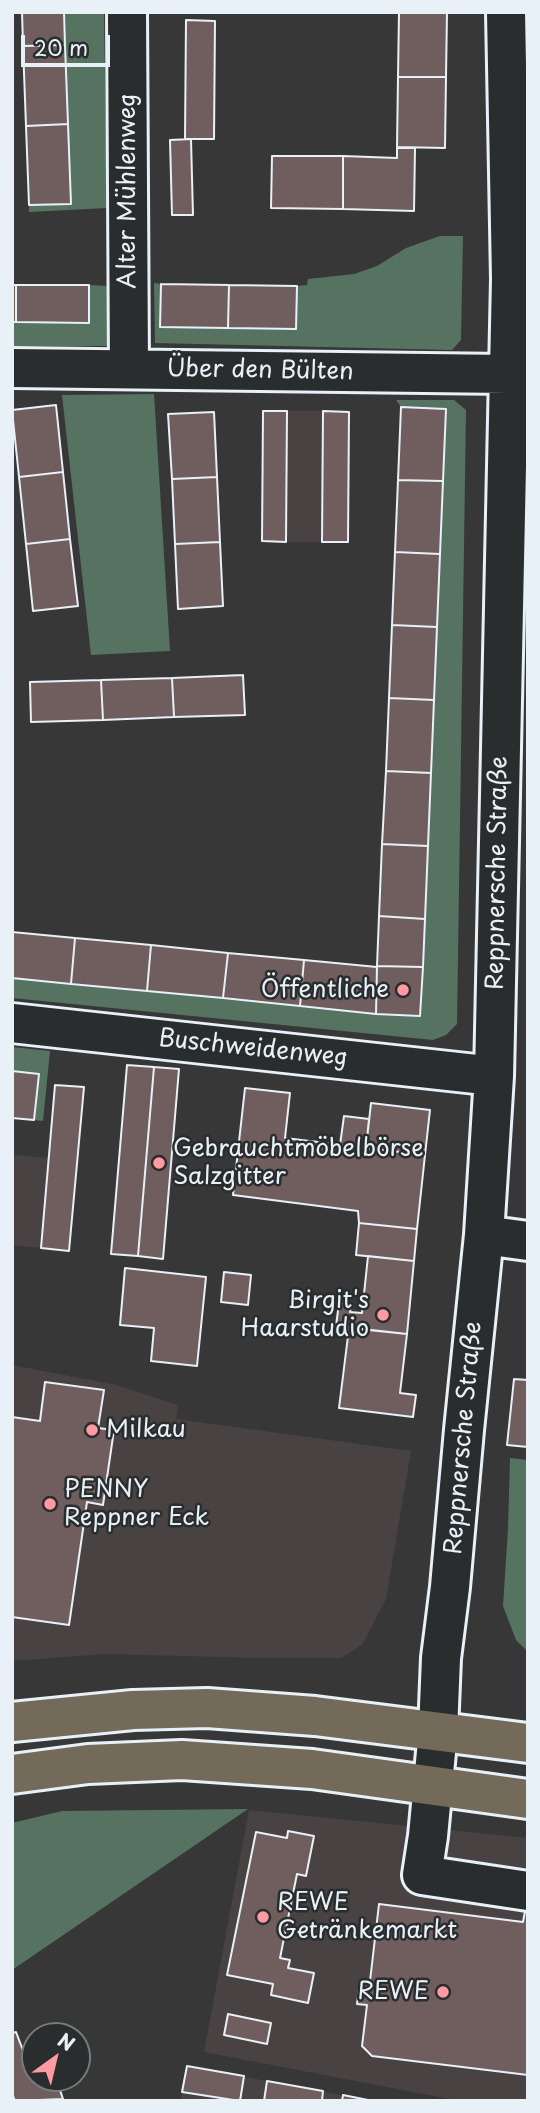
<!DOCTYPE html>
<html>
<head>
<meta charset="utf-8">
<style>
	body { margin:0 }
	#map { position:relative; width:540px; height:2113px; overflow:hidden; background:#383737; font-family:"Playpen Sans",sans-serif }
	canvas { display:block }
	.frame { position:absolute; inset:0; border:14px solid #e8f1f8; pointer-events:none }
	.north { position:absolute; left:21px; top:2022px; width:70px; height:70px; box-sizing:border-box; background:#2a2d2e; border:2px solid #767b7f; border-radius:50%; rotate:34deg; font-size:19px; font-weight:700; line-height:28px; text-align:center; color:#e8f1f8 }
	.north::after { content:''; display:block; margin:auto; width:24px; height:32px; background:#ff9aa2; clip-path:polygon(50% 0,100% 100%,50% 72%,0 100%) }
	.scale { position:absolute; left:21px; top:35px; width:89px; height:32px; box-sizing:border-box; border:4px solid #e8f1f8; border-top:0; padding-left:9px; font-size:21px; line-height:24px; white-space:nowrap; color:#e8f1f8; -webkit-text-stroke:5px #2a2d2e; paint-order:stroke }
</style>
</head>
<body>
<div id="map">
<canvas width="540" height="2113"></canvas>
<div class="frame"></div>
<div class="north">N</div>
<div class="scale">20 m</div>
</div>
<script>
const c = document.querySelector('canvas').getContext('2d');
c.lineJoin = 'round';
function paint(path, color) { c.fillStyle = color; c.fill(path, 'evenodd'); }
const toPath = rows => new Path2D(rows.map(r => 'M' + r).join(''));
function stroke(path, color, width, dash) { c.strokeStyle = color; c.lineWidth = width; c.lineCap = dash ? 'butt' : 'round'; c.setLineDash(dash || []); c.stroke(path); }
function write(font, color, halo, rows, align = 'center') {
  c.font = font + ' "Playpen Sans",sans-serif'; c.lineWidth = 5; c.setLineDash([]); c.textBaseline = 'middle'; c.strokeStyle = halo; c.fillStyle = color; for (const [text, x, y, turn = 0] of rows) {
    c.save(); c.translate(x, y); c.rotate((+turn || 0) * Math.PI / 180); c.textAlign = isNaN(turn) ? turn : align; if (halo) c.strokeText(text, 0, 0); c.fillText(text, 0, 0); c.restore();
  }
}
paint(toPath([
	[287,411,323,411,322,542,286,542],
	[14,1155,49,1158,41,1248,12,1245],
	[12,1365,116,1385,178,1405,176,1419,411,1451,386,1599,362,1645,341,1658,261,1658,106,1654,12,1661],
	[249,1810,528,1838,528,2101,460,2101,204,2052],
	[187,2066,373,2101,180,2101]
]), '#494242');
paint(toPath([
	[64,12,104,12,107,208,29,212,29,205,71,203],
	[440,236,463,236,461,340,452,350,155,343,154,283,161,284,160,326,296,328,297,286,307,285,308,279,354,274,377,266,406,248],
	[89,285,108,286,108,346,12,346,12,322,89,323],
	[154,394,170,651,91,655,62,395],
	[396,400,454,400,466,410,457,1024,446,1035,433,1040,12,998,12,978,420,1015,446,409,401,407],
	[12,1047,50,1051,43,1121,34,1120,12,1071],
	[510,1458,528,1460,528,1652,516,1640,503,1606,508,1529],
	[248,1809,12,1970,12,1823,62,1811]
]), '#567261');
const building = toPath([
	[22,12,64,12,65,45,23,46,22,12],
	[399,12,447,12,446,77,398,77,399,12],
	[186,20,215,21,214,139,185,139,186,20],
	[65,45,68,124,26,126,23,46,65,45],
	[398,77,446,77,445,148,397,147,398,77],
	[68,124,71,204,29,205,26,126,68,124],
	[191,139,193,215,172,215,170,140,191,139],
	[397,148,415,148,414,211,343,209,343,156,397,158,397,148],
	[272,156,343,156,343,209,271,208,272,156],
	[161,284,229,285,228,328,160,327,161,284],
	[12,285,16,285,16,322,12,322,12,285],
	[16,285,89,285,89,323,16,322,16,285],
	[229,285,297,286,296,329,228,328,229,285],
	[56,405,63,472,19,477,12,410,56,405],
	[401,407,446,409,443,481,398,480,401,407],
	[263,411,287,411,286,542,262,541,263,411],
	[323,411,349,412,348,542,322,542,323,411],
	[214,412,217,477,172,479,168,414,214,412],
	[63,472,70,539,26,544,19,477,63,472],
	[217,477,220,542,175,544,172,479,217,477],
	[398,480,443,481,440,554,395,552,398,480],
	[70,539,78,606,33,611,26,544,70,539],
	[220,542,223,606,178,609,175,544,220,542],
	[395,552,440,554,437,627,392,625,395,552],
	[392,625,437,627,434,700,389,698,392,625],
	[243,675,245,715,174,717,172,678,243,675],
	[172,678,174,717,103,720,101,680,172,678],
	[101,680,103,720,31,722,30,682,101,680],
	[389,698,434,700,431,773,386,771,389,698],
	[386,771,431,773,428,846,382,844,386,771],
	[382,844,428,846,425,919,379,916,382,844],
	[379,916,425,919,423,967,377,966,379,916],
	[12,932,75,938,71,984,12,978,12,932],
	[75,938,151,945,147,991,71,984,75,938],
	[151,945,228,953,223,998,147,991,151,945],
	[228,953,304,960,300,1006,223,998,228,953],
	[304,960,377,967,376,1014,300,1006,304,960],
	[377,966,423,967,420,1016,376,1014,377,966],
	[127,1065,154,1067,138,1256,111,1254,127,1065],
	[154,1067,179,1069,163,1259,138,1256,154,1067],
	[12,1071,39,1074,34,1120,12,1118,12,1071],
	[55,1085,84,1087,69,1251,41,1248,55,1085],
	[245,1088,290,1093,285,1138,425,1155,417,1229,359,1223,358,1211,233,1195,245,1088],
	[371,1103,430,1110,425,1155,366,1148,371,1103],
	[344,1116,369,1119,366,1148,340,1145,344,1116],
	[359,1223,417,1229,414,1261,356,1255,359,1223],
	[368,1256,414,1261,407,1334,336,1326,339,1303,351,1304,350,1312,362,1313,368,1256],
	[125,1268,206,1277,197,1366,151,1361,154,1328,120,1325,125,1268],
	[224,1272,251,1275,248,1305,221,1302,224,1272],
	[349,1328,407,1334,400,1393,416,1395,413,1417,339,1408,349,1328],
	[514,1379,528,1380,528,1447,507,1445,514,1379],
	[45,1382,104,1390,98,1428,114,1430,103,1505,87,1502,69,1625,12,1617,12,1417,40,1421,45,1382],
	[288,1831,314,1836,306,1876,297,1874,280,1958,290,1960,288,1968,314,1973,308,2003,271,1995,273,1984,227,1975,256,1832,287,1838,288,1831],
	[379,1904,523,1922,525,1911,528,1911,528,2075,372,2056,362,2046,367,2005,357,2004,360,1980,370,1981,379,1904],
	[228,2014,271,2023,267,2044,224,2035,228,2014],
	[16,2032,32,2074,35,2073,35,2078,56,2078,63,2099,15,2101,12,2093,12,2033,16,2032],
	[187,2066,244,2076,240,2101,182,2092,187,2066],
	[267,2081,323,2091,322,2101,264,2101,267,2081],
	[343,2095,373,2101,342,2101,343,2095]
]);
paint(building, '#705d5d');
stroke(building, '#e8f1f8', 2);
const minor = toPath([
	[127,12,129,369],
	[506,12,511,279,494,1076,484,1235,464,1430,450,1587,441,1658,438,1731,428,1836,422,1875,528,1891],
	[12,368,508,374],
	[12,1023,494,1076],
	[484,1235,528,1241]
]);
const major = toPath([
	[12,1722,133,1710,207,1708,315,1716,528,1743],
	[12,1774,88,1764,182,1760,312,1769,528,1799]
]);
stroke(minor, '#e8f1f8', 44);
stroke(major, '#e8f1f8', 44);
stroke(minor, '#2a2d2e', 38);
stroke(major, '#746a5a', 38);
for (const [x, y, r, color] of [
	[403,990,7,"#ff9aa2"],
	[159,1163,7,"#ff9aa2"],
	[383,1315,7,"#ff9aa2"],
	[92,1430,7,"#ff9aa2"],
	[50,1504,7,"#ff9aa2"],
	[263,1917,7,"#ff9aa2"],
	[443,1992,7,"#ff9aa2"]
]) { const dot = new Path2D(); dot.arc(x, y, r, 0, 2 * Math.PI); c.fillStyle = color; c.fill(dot); stroke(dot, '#2a2d2e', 2.5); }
write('24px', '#e8f1f8', '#2a2d2e', [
	["Alter Mühlenweg",128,191,-90],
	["Über den Bülten",260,371,1],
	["Reppnersche Straße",498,873,-89],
	["Buschweidenweg",253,1049,6],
	["Reppnersche Straße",464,1438,-85]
]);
write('24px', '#e8f1f8', '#2a2d2e', [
	["Öffentliche",389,990,"right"],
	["Gebrauchtmöbelbörse",173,1149],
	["Salzgitter",173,1177],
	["Birgit's",369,1301,"right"],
	["Haarstudio",369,1329,"right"],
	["Milkau",106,1430],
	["PENNY",64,1490],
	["Reppner Eck",64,1518],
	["REWE",277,1903],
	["Getränkemarkt",277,1931],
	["REWE",429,1992,"right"]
], 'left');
</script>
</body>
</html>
